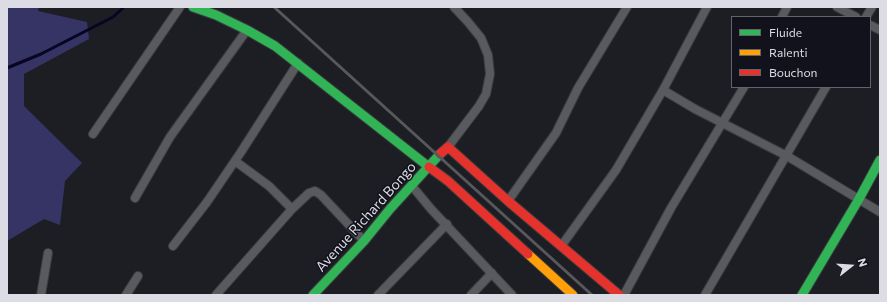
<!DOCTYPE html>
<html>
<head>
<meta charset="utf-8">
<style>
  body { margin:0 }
  #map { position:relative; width:887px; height:302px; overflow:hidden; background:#1d1e23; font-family:Commissioner,sans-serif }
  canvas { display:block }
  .frame { position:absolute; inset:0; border:8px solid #dcdde4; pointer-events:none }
  .legend { position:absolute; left:731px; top:16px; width:140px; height:72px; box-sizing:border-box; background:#12121c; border:1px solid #63636c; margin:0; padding:5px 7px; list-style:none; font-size:12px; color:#dcdde4 }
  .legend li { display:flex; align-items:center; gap:8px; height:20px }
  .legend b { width:20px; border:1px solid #63636c }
  .north { position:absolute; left:831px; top:246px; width:40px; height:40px; -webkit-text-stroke:3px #12121c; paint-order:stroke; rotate:73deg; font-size:11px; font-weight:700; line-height:16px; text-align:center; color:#dcdde4 }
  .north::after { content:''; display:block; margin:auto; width:14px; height:18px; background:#dcdde4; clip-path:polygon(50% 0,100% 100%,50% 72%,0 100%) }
</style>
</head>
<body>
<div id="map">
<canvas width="887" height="302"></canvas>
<div class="frame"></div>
<ul class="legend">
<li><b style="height:5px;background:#30b455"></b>Fluide</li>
<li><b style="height:5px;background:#ff9f0a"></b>Ralenti</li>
<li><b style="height:5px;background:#e5322d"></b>Bouchon</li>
</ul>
<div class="north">N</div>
</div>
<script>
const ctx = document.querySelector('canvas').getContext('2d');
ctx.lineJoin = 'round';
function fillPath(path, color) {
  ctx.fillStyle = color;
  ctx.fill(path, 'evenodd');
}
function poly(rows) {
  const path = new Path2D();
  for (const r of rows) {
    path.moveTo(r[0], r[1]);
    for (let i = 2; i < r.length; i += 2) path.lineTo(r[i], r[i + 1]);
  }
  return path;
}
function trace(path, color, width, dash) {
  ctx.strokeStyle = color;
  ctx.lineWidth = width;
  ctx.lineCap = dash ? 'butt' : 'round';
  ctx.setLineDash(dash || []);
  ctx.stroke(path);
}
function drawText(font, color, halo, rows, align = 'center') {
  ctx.font = font + ' Commissioner,sans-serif';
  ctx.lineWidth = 3;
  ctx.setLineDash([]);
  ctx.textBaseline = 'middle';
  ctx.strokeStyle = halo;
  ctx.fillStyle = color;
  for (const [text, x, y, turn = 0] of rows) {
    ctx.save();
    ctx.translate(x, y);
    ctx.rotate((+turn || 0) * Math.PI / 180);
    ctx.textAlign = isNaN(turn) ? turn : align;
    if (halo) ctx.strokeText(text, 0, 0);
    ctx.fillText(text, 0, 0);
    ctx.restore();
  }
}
fillPath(poly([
  [7,7,39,7,38,11,87,22,89,39,24,74,24,106,82,163,65,181,60,225,44,219,7,241]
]), '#353464');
trace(poly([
  [7,68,41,54,113,17,124,7]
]), '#080423', 3);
const street = poly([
  [837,7,856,17],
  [782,17,787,7],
  [866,17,872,7],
  [870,25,880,30],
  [663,90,695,109,787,156,880,212],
  [93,134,180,7],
  [448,147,479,106,486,94,490,74,488,55,481,38,468,22,454,7],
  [235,161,269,186,292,209],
  [412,186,431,209,512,295],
  [135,198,170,137,247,30],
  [508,201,556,133,578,88,627,7],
  [562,245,616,170,663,90,707,7],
  [173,246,207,202,241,152,298,63],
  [41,295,48,253],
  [126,295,138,276],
  [216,295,292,209,309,193,315,191,321,195,364,241],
  [378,295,447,224],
  [471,295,492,273],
  [624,295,671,208,744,87],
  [705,295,826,87]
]);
const fast = poly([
  [193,7,216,15,247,30,275,46,429,167],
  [313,295,364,241,390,209,440,154],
  [802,295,859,199,880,160]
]);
const slow = poly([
  [528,254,573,295]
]);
const jam = poly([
  [440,154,448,147,508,201,619,295],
  [429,167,448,181,528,254]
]);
trace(street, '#3a3b3f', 10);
trace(fast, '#3a3b3f', 11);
trace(slow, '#3a3b3f', 11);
trace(jam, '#3a3b3f', 11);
trace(street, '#585a5e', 8);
trace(fast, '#30b455', 9);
trace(slow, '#ff9f0a', 9);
trace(jam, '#e5322d', 9);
trace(poly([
  [274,7,592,295]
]), '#58585c', 3);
drawText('14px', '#dcdde4', '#12121c', [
  ["Avenue Richard Bongo",366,217,-48]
]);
</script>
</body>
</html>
